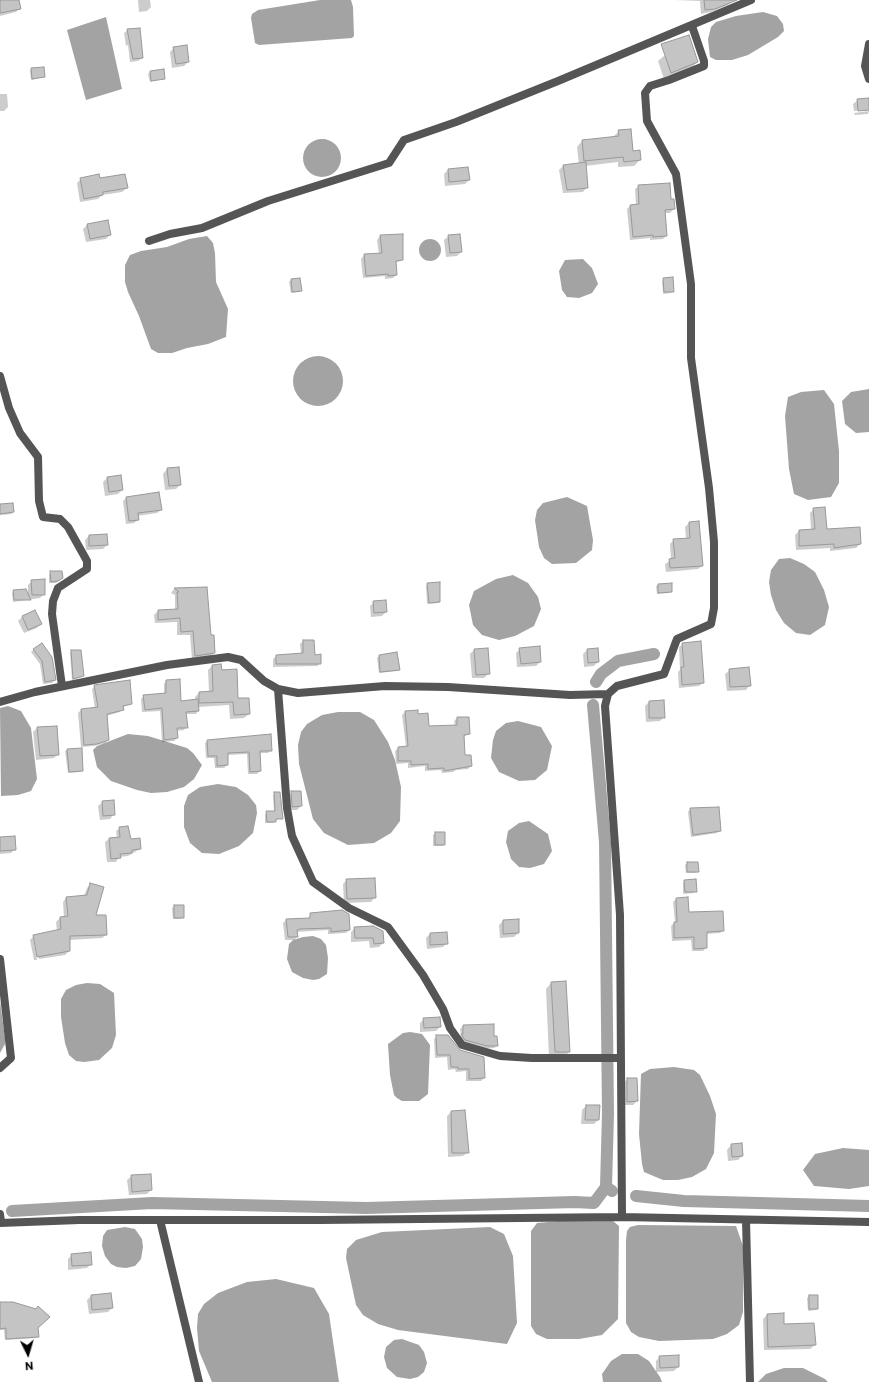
<!DOCTYPE html>
<html>
<head>
<meta charset="utf-8">
<style>
  body { margin:0 }
  #map { position:relative; width:869px; height:1382px; overflow:hidden; background:#fff; font-family:Commissioner,sans-serif }
  canvas { display:block }
  .north { position:absolute; left:8px; top:1334px; width:40px; height:40px; -webkit-text-stroke:3px #fff; paint-order:stroke; rotate:175deg; font-size:11px; font-weight:700; line-height:16px; text-align:center; color:#000 }
  .north::after { content:''; display:block; margin:auto; width:14px; height:18px; background:#000; clip-path:polygon(50% 0,100% 100%,50% 72%,0 100%) }
</style>
</head>
<body>
<div id="map">
<canvas width="869" height="1382"></canvas>
<div class="north">N</div>
</div>
<script>
const ctx = document.querySelector('canvas').getContext('2d');
ctx.lineJoin = 'round';
function fillPath(path, color) {
  ctx.fillStyle = color;
  ctx.fill(path, 'evenodd');
}
function poly(rows) {
  const path = new Path2D();
  for (const r of rows) {
    if (r.length === 3) {
      path.moveTo(r[0] + r[2], r[1]);
      path.arc(r[0], r[1], r[2], 0, 2 * Math.PI);
      continue;
    }
    path.moveTo(r[0], r[1]);
    for (let i = 2; i < r.length; i += 2) path.lineTo(r[i], r[i + 1]);
  }
  return path;
}
function trace(path, color, width, dash) {
  ctx.strokeStyle = color;
  ctx.lineWidth = width;
  ctx.lineCap = dash ? 'butt' : 'round';
  ctx.setLineDash(dash || []);
  ctx.stroke(path);
}
fillPath(poly([
  [320,0,351,0,353,7,354,36,352,38,259,45,255,43,251,18,252,14,258,10],
  [763,12,777,16,783,24,784,31,778,37,748,55,732,60,716,60,710,57,708,39,711,27,716,22,736,16],
  [106,17,122,89,86,100,67,30],
  [322,158,19],
  [207,236,213,243,215,253,216,282,228,309,226,337,208,344,187,348,172,353,158,353,151,349,139,316,128,292,125,282,125,265,130,255,141,251,167,247,189,239],
  [430,250,11],
  [583,259,592,268,598,284,592,293,579,298,567,297,562,290,559,271,565,260],
  [318,381,25],
  [869,389,869,432,856,433,845,424,842,401,851,392],
  [824,390,834,404,839,451,839,483,831,497,808,500,794,494,789,469,785,416,788,397,801,392],
  [567,497,587,506,593,540,592,550,576,563,552,564,544,558,539,547,535,520,537,510,543,503],
  [790,558,804,564,815,572,824,590,829,607,825,625,810,635,796,633,784,623,776,610,771,595,769,582,771,570,779,559],
  [513,575,528,583,538,597,541,609,534,626,515,636,499,640,482,635,473,625,469,605,474,591,496,579],
  [8,706,21,711,31,728,37,779,31,791,18,795,1,796,0,708],
  [338,712,360,712,374,720,388,742,395,760,401,787,400,821,391,833,374,843,348,845,324,833,313,819,299,764,298,745,301,732,307,724,322,715],
  [518,721,541,727,552,746,547,770,535,780,519,781,499,772,491,758,493,740,496,731,506,723],
  [128,734,148,736,187,748,193,753,202,765,194,779,184,787,167,792,151,793,137,790,111,781,97,767,93,750,97,746],
  [218,784,236,787,248,795,256,805,257,813,253,833,239,846,219,854,202,853,190,843,184,827,184,806,188,795,200,787],
  [529,821,548,834,552,851,544,864,530,868,519,867,511,859,506,842,508,831,519,823],
  [313,936,321,939,326,945,328,958,327,974,319,979,313,980,303,978,292,972,287,959,289,944,293,940,303,937],
  [87,983,100,984,114,993,116,1035,112,1048,99,1060,84,1062,76,1061,69,1055,65,1043,61,1017,61,999,66,990,76,985],
  [0,1001,5,1038,5,1044,0,1053],
  [410,1032,422,1034,430,1045,428,1094,419,1101,402,1101,397,1098,394,1095,390,1075,388,1044,403,1033],
  [674,1067,694,1070,700,1075,710,1096,716,1114,714,1153,706,1169,692,1177,678,1180,663,1180,644,1172,642,1164,639,1134,641,1074,650,1069],
  [843,1148,869,1150,869,1186,849,1189,814,1186,803,1170,815,1154],
  [571,1220,613,1221,619,1226,618,1319,602,1335,579,1339,547,1339,536,1334,531,1326,531,1231,537,1223],
  [638,1225,736,1226,743,1246,743,1312,739,1325,727,1334,713,1339,659,1341,639,1337,631,1332,626,1323,626,1240,627,1231,630,1227],
  [125,1227,135,1229,142,1239,143,1247,141,1259,135,1266,126,1268,117,1267,111,1264,105,1256,102,1246,103,1236,107,1230],
  [490,1227,504,1234,513,1256,517,1323,507,1344,398,1330,378,1324,363,1315,356,1305,346,1258,347,1249,356,1240,382,1232],
  [276,1279,314,1288,329,1314,339,1382,212,1382,199,1351,197,1328,198,1314,204,1304,218,1293,247,1282],
  [402,1339,419,1345,424,1352,427,1363,424,1372,418,1377,410,1379,397,1377,387,1368,384,1357,386,1347,394,1340],
  [622,1354,638,1354,649,1361,660,1377,662,1382,603,1382,602,1374,611,1361],
  [784,1368,803,1368,825,1379,828,1382,758,1382,766,1374]
]), '#a3a3a3');
fillPath(poly([
  [0,0,18,0,20,8,16,12,0,16],
  [138,0,150,0,151,7,147,11,139,12],
  [675,0,732,0,732,1,728,5,711,12,701,14,700,1],
  [128,30,142,58,138,61,130,62,128,45,126,46,124,33],
  [174,48,188,62,184,66,172,68,170,52],
  [665,55,697,62,691,69,664,79,658,61],
  [32,69,44,77,31,80,30,70],
  [150,72,164,78,150,82,148,74],
  [0,94,7,94,8,107,4,111,0,111],
  [869,99,869,109,854,111,853,104,858,100],
  [869,111,868,114,855,115,854,113],
  [619,131,632,152,640,160,634,166,618,167,618,162,585,166,587,187,583,192,563,193,559,170,563,166,579,164,577,147,582,141,613,137],
  [448,170,469,180,465,184,445,186,444,174],
  [81,179,99,179,127,188,122,192,102,195,98,199,80,202,77,183],
  [639,186,671,200,674,209,670,213,665,213,666,236,663,239,650,240,650,238,630,240,627,209,630,206,636,205,635,189],
  [88,224,110,235,106,239,86,242,83,229],
  [380,236,402,260,395,263,396,275,393,278,385,279,385,276,363,278,361,259,364,255,379,254,377,240],
  [449,236,461,252,457,256,446,257,444,240],
  [664,279,673,291,671,293,663,294,662,281],
  [291,280,301,291,299,292,291,293,289,282],
  [178,468,180,485,176,489,165,490,163,474,167,469],
  [108,477,122,490,118,494,105,496,103,482],
  [126,498,161,510,157,513,137,516,138,520,134,523,126,524,123,501],
  [12,504,13,512,12,514,0,515,0,505],
  [814,509,826,530,860,544,856,548,830,551,830,548,796,550,795,535,799,531,811,530,810,513],
  [698,522,702,566,698,569,666,572,665,564,671,560,670,544,674,540,686,539,685,527,689,523],
  [89,536,107,545,103,549,86,550,85,540],
  [51,572,60,580,56,583,49,583,49,574],
  [32,581,44,594,40,598,13,602,12,593,14,591,28,597,28,585],
  [427,584,439,601,438,603,427,604,426,586],
  [658,585,671,591,669,593,657,594,656,586],
  [206,588,210,636,214,653,211,657,192,659,190,635,177,635,177,622,155,623,154,615,158,611,175,610,175,595,171,593,174,589],
  [385,601,386,612,382,616,371,617,370,606,374,602],
  [22,617,41,624,37,628,24,633,18,621],
  [303,641,320,663,317,666,273,667,273,659,276,656,301,654,300,644],
  [41,644,55,680,52,683,43,684,40,664,31,652],
  [683,644,703,683,699,686,679,688,678,672,680,670,679,647],
  [520,649,540,662,536,666,517,667,516,653],
  [474,650,489,673,484,678,472,678,470,654],
  [587,650,598,662,594,666,584,667,583,654],
  [71,651,83,676,72,680,70,653],
  [379,656,399,669,397,671,379,673,377,658],
  [212,666,221,671,249,714,244,718,230,719,229,705,198,707,198,711,196,714,185,714,186,727,184,730,176,731,177,738,174,741,162,742,160,711,142,712,141,699,144,696,164,694,164,684,166,681,180,702,195,701,195,697,199,693,209,692,208,670],
  [730,670,750,685,746,690,727,691,725,674],
  [95,686,131,703,122,708,120,712,106,716,108,740,105,743,94,746,81,747,78,713,81,710,95,709,92,689],
  [649,702,664,717,660,721,646,722,645,706],
  [405,712,417,715,428,728,455,726,454,721,457,718,469,734,463,737,464,756,471,766,468,769,456,770,453,772,442,773,441,770,425,771,425,766,408,768,408,763,396,764,395,751,398,748,406,747,402,715],
  [37,728,58,754,54,758,36,760,33,732],
  [208,741,271,750,268,753,259,753,260,771,257,774,248,774,247,754,227,755,227,765,224,768,215,768,214,758,206,758,205,743],
  [81,749,82,770,80,772,68,773,65,751,67,750],
  [292,792,301,806,297,810,289,810,288,796],
  [275,793,282,818,275,820,273,823,265,823,265,814,274,812,273,795],
  [103,802,114,814,110,819,100,820,98,806],
  [690,809,720,830,717,833,691,837,688,812],
  [120,828,140,849,128,856,119,857,116,862,107,862,105,842,109,839,117,838,116,831],
  [435,833,444,844,442,846,433,846,433,835],
  [0,838,15,849,11,853,0,854],
  [687,863,698,871,696,873,686,873,685,865],
  [347,880,375,897,371,902,344,903,343,884],
  [684,881,696,891,694,893,683,894,683,883],
  [91,884,94,916,106,935,102,938,69,940,69,951,65,955,39,959,35,937,33,937,37,960,34,960,30,940,34,936,57,931,56,922,60,918,64,918,63,902,66,898,84,896,87,888],
  [676,899,688,913,723,930,720,933,706,934,706,948,703,951,692,951,691,940,672,941,671,926,675,922,673,902],
  [174,906,183,917,181,919,173,919,172,908],
  [311,914,349,930,346,933,328,934,328,930,296,932,297,937,294,940,285,940,283,923,286,920,308,919],
  [518,920,518,933,514,937,500,938,499,925,503,921],
  [355,928,383,943,379,947,370,948,369,941,351,942,351,932],
  [446,933,447,943,443,947,427,949,426,938,430,934],
  [565,982,569,1052,563,1058,549,1058,546,989,551,983],
  [439,1018,440,1027,436,1031,420,1032,420,1023,424,1019],
  [463,1026,493,1038,497,1046,494,1048,484,1049,463,1043,459,1038,461,1036,460,1029],
  [437,1036,484,1078,481,1081,466,1081,466,1071,456,1072,455,1069,448,1070,447,1057,435,1058,434,1039],
  [627,1079,637,1101,633,1105,623,1105,623,1084],
  [586,1106,598,1120,594,1124,581,1124,582,1110],
  [451,1112,468,1152,463,1156,448,1157,447,1116],
  [741,1144,742,1156,738,1160,728,1161,727,1150,731,1145],
  [132,1176,151,1190,147,1194,129,1195,127,1180],
  [72,1255,91,1264,87,1268,68,1270,68,1259],
  [110,1294,112,1308,108,1312,89,1314,87,1300,91,1296],
  [809,1296,817,1309,816,1310,808,1311,807,1298],
  [0,1304,37,1328,38,1337,36,1338,5,1340,4,1330,0,1330],
  [767,1315,815,1345,810,1349,764,1350,763,1319],
  [660,1357,678,1367,674,1371,656,1372,656,1361]
]), '#0003');
trace(poly([
  [596,682,601,674,618,661,654,654],
  [593,705,605,842,608,1114,606,1187,612,1191],
  [636,1196,684,1201,869,1206],
  [12,1211,152,1203,366,1208,575,1202,594,1203,606,1187]
]), '#a3a3a3', 12);
const building = poly([
  [0,0,19,0,21,9,0,13,0,0],
  [704,0,737,0,715,9,705,10,704,0],
  [140,28,143,58,133,59,127,29,140,28],
  [689,35,698,62,671,73,661,44,689,35],
  [187,45,189,62,176,64,173,47,187,45],
  [44,67,45,77,32,79,31,68,44,67],
  [164,69,165,79,151,81,150,71,164,69],
  [869,98,869,110,858,111,857,99,869,98],
  [631,129,633,151,640,150,641,160,624,162,623,157,584,161,582,140,619,136,618,130,631,129],
  [586,162,588,188,567,190,563,165,586,162],
  [468,167,470,180,449,182,448,169,468,167],
  [99,174,100,178,125,174,128,188,103,192,103,195,84,199,80,178,99,174],
  [670,183,671,199,674,199,675,209,665,210,667,236,653,237,653,235,633,237,630,205,639,204,638,185,670,183],
  [108,220,111,235,90,239,87,224,108,220],
  [403,234,403,260,396,261,397,275,388,276,388,274,366,276,364,254,382,253,380,235,403,234],
  [460,234,462,252,450,253,448,235,460,234],
  [673,277,674,292,664,292,663,278,673,277],
  [300,278,302,291,292,292,291,279,300,278],
  [179,467,181,485,169,486,167,468,179,467],
  [121,475,123,490,109,492,107,477,121,475],
  [159,492,162,510,138,513,139,520,129,521,126,497,159,492],
  [13,503,14,512,0,514,0,504,13,503],
  [825,507,827,529,860,527,861,544,834,548,834,544,799,546,799,530,815,529,813,508,825,507],
  [699,521,703,566,670,568,669,559,675,558,673,539,690,538,689,522,699,521],
  [107,534,108,545,89,546,89,535,107,534],
  [50,571,62,571,63,578,58,581,51,582,50,571],
  [45,579,45,595,32,595,31,580,45,579],
  [440,582,440,602,429,603,427,583,440,582],
  [672,583,672,592,658,593,658,584,672,583],
  [207,587,211,635,214,635,215,653,195,656,193,631,181,632,180,618,158,620,158,610,178,609,177,592,179,592,174,588,207,587],
  [26,589,31,600,14,600,13,590,26,589],
  [386,600,387,612,374,613,373,601,386,600],
  [35,610,42,624,28,630,22,616,35,610],
  [303,640,314,640,315,655,321,654,321,664,276,664,276,655,303,653,303,640],
  [701,641,704,683,682,685,681,667,684,667,682,643,701,641],
  [42,643,52,657,56,680,45,682,42,661,33,649,42,643],
  [540,646,541,662,521,664,519,648,540,646],
  [488,648,490,674,476,675,474,649,488,648],
  [598,648,599,662,588,663,587,649,598,648],
  [71,650,81,650,84,676,73,679,71,650],
  [397,652,400,670,380,672,379,655,397,652],
  [221,664,222,670,237,669,238,698,249,698,250,714,234,715,233,702,199,703,199,692,213,691,212,665,221,664],
  [749,667,751,686,730,687,729,669,749,667],
  [180,679,181,701,198,699,199,711,186,712,188,728,177,728,178,738,164,740,162,708,145,710,143,695,166,693,166,680,180,679],
  [130,680,132,704,123,706,124,710,107,714,109,740,97,744,84,745,81,709,98,707,94,685,130,680],
  [664,700,665,718,649,718,649,701,664,700],
  [418,710,418,714,428,713,429,726,457,725,457,717,469,717,470,734,464,735,465,755,471,755,472,766,444,771,444,768,428,769,428,764,411,765,411,761,398,761,398,747,408,746,405,711,418,710],
  [57,726,59,755,40,756,37,727,57,726],
  [271,734,272,751,260,751,261,771,250,772,249,752,228,753,228,765,217,766,217,756,208,756,207,740,271,734],
  [82,748,83,771,69,772,67,749,82,748],
  [291,791,301,791,302,806,292,807,291,791],
  [274,792,280,792,283,819,276,819,276,822,267,822,266,811,275,811,274,792],
  [114,800,115,815,103,816,102,801,114,800],
  [719,807,721,831,693,835,690,808,719,807],
  [128,826,131,839,140,838,141,849,132,850,132,853,120,854,121,858,111,859,109,838,120,837,119,827,128,826],
  [435,832,445,832,445,845,435,845,435,832],
  [15,836,16,850,0,851,0,837,15,836],
  [687,862,698,862,699,872,687,872,687,862],
  [375,878,376,898,347,899,346,879,375,878],
  [696,879,697,892,685,892,684,880,696,879],
  [90,883,104,887,96,915,106,915,107,935,70,936,70,951,37,957,33,935,61,929,60,917,68,916,66,897,87,895,90,883],
  [688,897,689,912,723,911,724,931,707,932,707,948,694,949,694,937,674,938,674,922,677,922,676,898,688,897],
  [174,905,184,905,184,918,174,918,174,905],
  [342,910,349,914,350,930,331,932,331,928,300,929,297,930,298,937,288,937,286,919,310,918,310,913,342,910],
  [519,919,519,933,503,934,503,920,519,919],
  [373,926,383,931,384,943,374,944,373,938,355,938,354,927,373,926],
  [447,932,448,944,430,945,430,933,447,932],
  [566,981,570,1052,555,1052,551,982,566,981],
  [440,1017,441,1027,424,1028,423,1018,440,1017],
  [494,1024,494,1036,497,1036,498,1046,487,1046,465,1040,461,1034,463,1034,463,1025,494,1024],
  [436,1035,448,1035,460,1050,484,1057,485,1078,469,1079,469,1069,458,1069,458,1067,451,1067,450,1055,437,1055,436,1035],
  [627,1078,637,1078,638,1101,627,1102,627,1078],
  [586,1105,600,1105,599,1120,585,1120,586,1105],
  [465,1110,469,1153,452,1153,451,1111,465,1110],
  [742,1143,743,1156,732,1157,731,1144,742,1143],
  [151,1174,152,1190,132,1192,131,1175,151,1174],
  [91,1252,92,1265,72,1266,71,1254,91,1252],
  [111,1293,113,1308,92,1310,91,1295,111,1293],
  [809,1295,818,1295,818,1309,809,1309,809,1295],
  [0,1302,13,1302,36,1309,38,1306,50,1317,38,1328,39,1337,6,1339,6,1328,0,1329,0,1302],
  [784,1313,784,1324,814,1323,816,1345,768,1347,767,1314,784,1313],
  [679,1355,679,1367,660,1368,659,1356,679,1355]
]);
fillPath(building, '#c4c4c4');
trace(building, '#999', 1);
trace(poly([
  [869,44,865,66,869,79],
  [149,241,170,234,202,228,268,201,389,163,404,140,456,122,558,81,751,0],
  [0,376,9,408,20,433,38,457,39,501,43,517,60,519,68,527,87,561,87,569,58,588,53,601,52,614,62,686],
  [278,689,287,808,292,836,313,882,349,908,388,927,423,975,443,1009,450,1028,462,1045,500,1056,532,1058,620,1058],
  [0,702,35,692,167,665,228,657,241,660,264,681,278,689,298,693,385,686,448,687,570,695,608,694],
  [0,959,11,1058,0,1068],
  [0,1214,1,1222],
  [622,1217,620,915,605,706,608,694,617,686,664,674,677,639,711,624,714,608,714,542,709,488,691,358,691,284,676,174,647,121,645,93,650,86,669,80,704,66,704,61,692,26],
  [160,1220,199,1382],
  [746,1220,750,1382],
  [0,1223,79,1220,319,1220,622,1217,869,1222]
]), '#555', 8);
</script>
</body>
</html>
